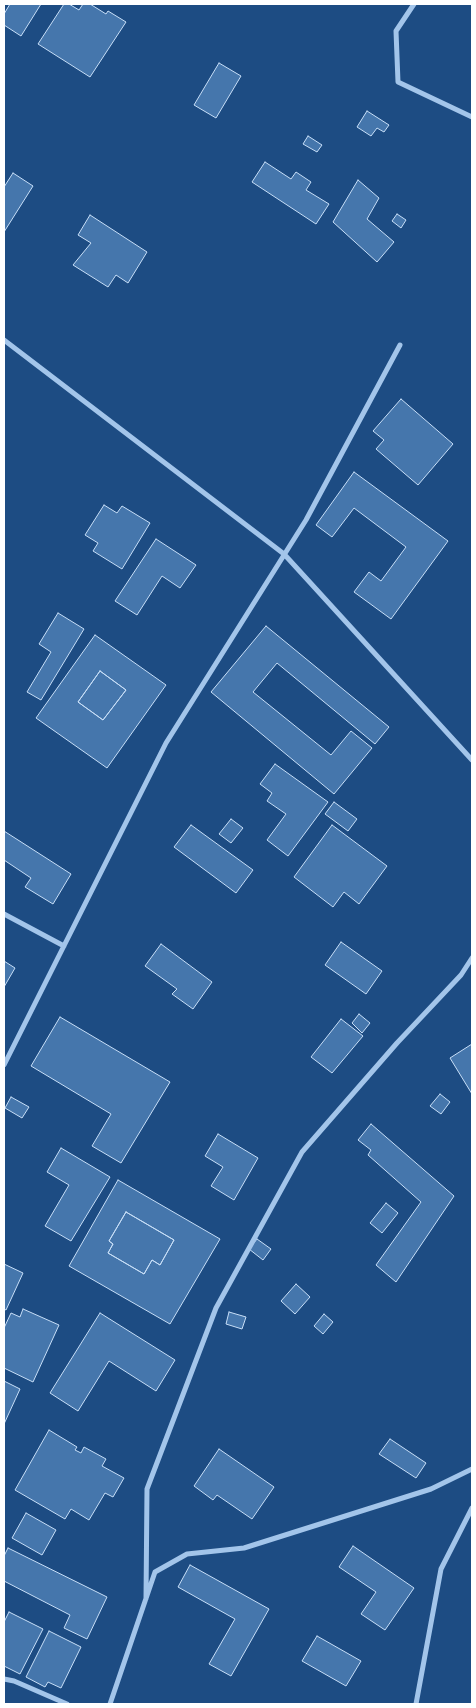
<!DOCTYPE html>
<html>
<head>
<meta charset="utf-8">
<style>
  body { margin:0 }
  #map { position:relative; width:476px; height:1708px; overflow:hidden; background:#1d4c83; font-family:"Archivo Narrow",sans-serif }
  canvas { display:block }
  .frame { position:absolute; inset:0; border:5px solid #fff; pointer-events:none }
</style>
</head>
<body>
<div id="map">
<canvas width="476" height="1708"></canvas>
<div class="frame"></div>
</div>
<script>
const ctx = document.querySelector('canvas').getContext('2d');
ctx.lineJoin = 'round';
function fillPath(path, color) {
  ctx.fillStyle = color;
  ctx.fill(path, 'evenodd');
}
function poly(rows) {
  const path = new Path2D();
  for (const r of rows) {
    path.moveTo(r[0], r[1]);
    for (let i = 2; i < r.length; i += 2) path.lineTo(r[i], r[i + 1]);
  }
  return path;
}
function trace(path, color, width, dash) {
  ctx.strokeStyle = color;
  ctx.lineWidth = width;
  ctx.lineCap = dash ? 'butt' : 'round';
  ctx.setLineDash(dash || []);
  ctx.stroke(path);
}
const building = poly([
  [10,4,41,4,21,36,4,25,4,14,10,4],
  [64,4,69,4,79,10,83,4,90,4,106,14,108,11,126,22,90,77,38,44,64,4],
  [219,63,241,76,216,118,194,105,219,63],
  [367,111,389,125,384,132,377,128,371,136,357,127,367,111],
  [308,136,322,145,317,152,303,144,308,136],
  [265,162,291,179,296,172,311,182,306,190,329,204,316,224,252,182,265,162],
  [13,173,33,186,4,232,4,187,13,173],
  [358,180,379,198,367,219,394,242,377,262,333,222,358,180],
  [397,214,406,220,401,228,392,221,397,214],
  [90,215,147,252,128,283,116,275,108,287,73,265,91,243,78,235,90,215],
  [401,399,453,444,418,485,376,449,384,440,373,431,401,399],
  [354,472,448,541,391,619,354,592,369,572,381,581,406,547,354,508,332,537,316,525,354,472],
  [104,505,117,513,122,506,150,523,122,569,93,551,98,543,85,535,104,505],
  [156,539,196,565,180,588,162,576,137,615,115,601,156,539],
  [58,613,84,629,41,700,27,692,51,652,39,644,58,613],
  [266,626,389,727,375,744,277,663,253,692,331,755,351,731,372,748,334,794,211,692,266,626],
  [95,635,166,685,107,768,36,718,95,635],
  [100,671,126,690,103,720,78,702,100,671],
  [100,671,126,690,103,720,78,702,100,671],
  [275,764,328,802,288,856,267,840,286,814,267,801,272,793,260,784,275,764],
  [334,802,357,819,348,831,325,814,334,802],
  [231,819,243,828,231,843,219,834,231,819],
  [191,825,253,870,236,893,174,847,191,825],
  [332,825,387,866,359,904,344,892,333,907,294,877,332,825],
  [4,831,71,874,53,904,25,887,31,878,4,860,4,831],
  [341,942,382,971,366,994,325,965,341,942],
  [161,944,212,982,193,1009,172,994,177,989,145,966,161,944],
  [4,961,15,968,4,987,4,961],
  [359,1014,370,1023,362,1033,352,1023,359,1014],
  [60,1017,170,1082,121,1163,92,1146,111,1114,31,1066,60,1017],
  [341,1019,363,1036,332,1073,311,1057,341,1019],
  [472,1044,472,1094,450,1058,472,1044],
  [440,1094,450,1102,441,1114,430,1106,440,1094],
  [11,1097,29,1107,22,1118,5,1108,11,1097],
  [371,1124,454,1196,396,1282,376,1265,421,1202,368,1155,371,1150,358,1140,371,1124],
  [218,1134,258,1158,234,1200,211,1186,223,1167,205,1156,218,1134],
  [61,1148,110,1177,71,1241,45,1226,69,1185,47,1172,61,1148],
  [118,1180,220,1239,170,1324,69,1266,118,1180],
  [126,1212,174,1240,160,1265,152,1260,144,1274,108,1253,113,1244,109,1241,126,1212],
  [386,1203,398,1213,382,1233,370,1223,386,1203],
  [126,1212,174,1240,160,1265,152,1260,144,1274,108,1253,113,1244,109,1241,126,1212],
  [257,1239,271,1249,263,1260,249,1249,257,1239],
  [4,1264,23,1273,6,1310,4,1309,4,1264],
  [296,1284,310,1297,295,1314,281,1301,296,1284],
  [23,1309,59,1325,33,1382,4,1368,4,1328,11,1313,20,1317,23,1309],
  [229,1312,246,1317,242,1329,226,1324,229,1312],
  [100,1313,175,1360,156,1391,109,1361,78,1411,50,1393,100,1313],
  [324,1314,333,1322,323,1334,314,1326,324,1314],
  [4,1381,20,1389,4,1424,4,1381],
  [49,1430,77,1447,75,1450,81,1453,84,1447,106,1459,102,1466,124,1478,113,1497,105,1493,89,1520,71,1509,65,1519,15,1490,49,1430],
  [390,1439,426,1463,416,1478,379,1454,390,1439],
  [219,1449,274,1487,252,1519,217,1495,213,1500,194,1486,219,1449],
  [26,1513,56,1530,42,1555,12,1538,26,1513],
  [353,1546,414,1588,385,1630,361,1614,376,1592,339,1567,353,1546],
  [8,1548,107,1597,87,1639,64,1628,70,1615,4,1581,4,1556,8,1548],
  [190,1565,269,1609,231,1676,209,1664,235,1619,178,1587,190,1565],
  [9,1612,43,1629,20,1674,4,1666,4,1622,9,1612],
  [49,1631,81,1647,61,1688,48,1682,45,1687,26,1677,49,1631],
  [317,1636,361,1661,346,1686,302,1661,317,1636]
]);
fillPath(building, '#4576ac');
trace(building, '#c7def7', 1);
trace(poly([
  [414,4,396,31,398,82,472,117],
  [4,340,284,554,472,760],
  [4,914,64,946],
  [4,1065,166,743,306,520,400,345],
  [146,1599,147,1489,216,1308,302,1152,397,1043,461,975,472,958],
  [4,1679,14,1681,67,1704],
  [110,1704,155,1572,187,1554,244,1548,431,1489,472,1469],
  [416,1704,441,1569,472,1508]
]), '#a3c5ea', 5);
</script>
</body>
</html>
